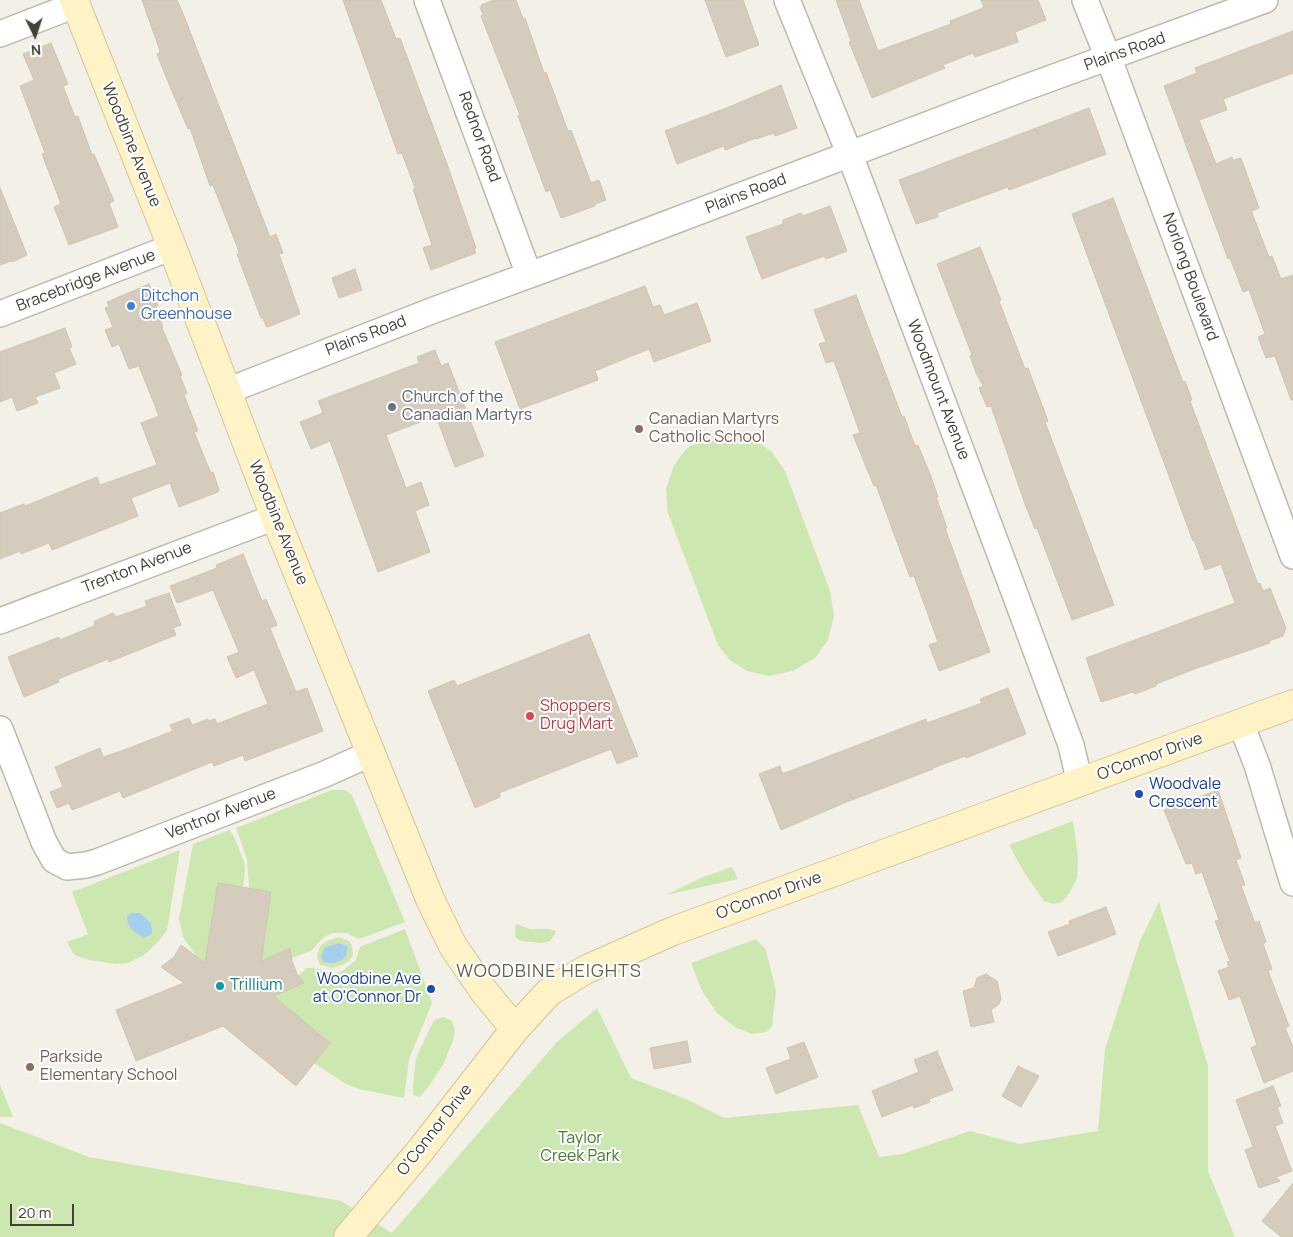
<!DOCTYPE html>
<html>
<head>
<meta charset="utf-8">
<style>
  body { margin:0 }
  #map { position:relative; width:1293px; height:1237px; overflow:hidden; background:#f3f0e7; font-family:Manrope,sans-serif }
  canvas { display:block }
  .north { position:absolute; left:10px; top:10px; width:50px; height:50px; -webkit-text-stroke:4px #fff; paint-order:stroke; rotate:176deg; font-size:14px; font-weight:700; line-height:20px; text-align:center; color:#464036 }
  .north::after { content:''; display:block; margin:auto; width:18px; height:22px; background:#464036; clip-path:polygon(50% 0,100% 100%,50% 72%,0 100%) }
  .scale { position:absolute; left:10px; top:1204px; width:64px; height:22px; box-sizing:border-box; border:2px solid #464036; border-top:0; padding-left:6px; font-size:15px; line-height:18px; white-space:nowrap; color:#464036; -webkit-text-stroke:4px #fff; paint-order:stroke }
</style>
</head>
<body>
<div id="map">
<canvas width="1293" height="1237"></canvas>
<div class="north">N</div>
<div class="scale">20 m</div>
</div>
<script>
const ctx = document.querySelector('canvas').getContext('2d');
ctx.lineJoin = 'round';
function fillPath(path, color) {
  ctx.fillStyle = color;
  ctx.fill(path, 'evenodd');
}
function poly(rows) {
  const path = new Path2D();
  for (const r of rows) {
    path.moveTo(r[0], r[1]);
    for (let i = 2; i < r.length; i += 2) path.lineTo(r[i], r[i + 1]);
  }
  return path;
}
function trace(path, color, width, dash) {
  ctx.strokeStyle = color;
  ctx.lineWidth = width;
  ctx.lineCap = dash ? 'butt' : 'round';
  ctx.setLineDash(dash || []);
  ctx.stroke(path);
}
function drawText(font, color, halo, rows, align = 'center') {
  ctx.font = font + ' Manrope,sans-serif';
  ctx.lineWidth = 4;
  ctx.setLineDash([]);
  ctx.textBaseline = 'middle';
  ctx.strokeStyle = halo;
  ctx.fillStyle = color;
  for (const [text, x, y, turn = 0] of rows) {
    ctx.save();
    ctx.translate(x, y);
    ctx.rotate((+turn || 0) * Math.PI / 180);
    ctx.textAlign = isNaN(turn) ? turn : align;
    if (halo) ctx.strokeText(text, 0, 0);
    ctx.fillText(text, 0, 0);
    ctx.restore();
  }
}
fillPath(poly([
  [731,433,754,439,772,452,785,471,830,591,834,616,828,640,815,658,793,671,769,676,747,671,730,660,718,645,668,513,666,489,674,465,687,448,708,437],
  [332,790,345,790,352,795,405,922,359,939,346,933,333,933,324,937,311,951,270,966,258,977,271,892,249,888,247,859,236,828],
  [1073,821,1078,857,1077,878,1070,892,1062,902,1053,904,1044,901,1024,872,1009,845],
  [230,830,235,839,244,862,245,871,243,887,218,883,205,969,183,937,179,919,193,844],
  [180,850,167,930,158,942,144,955,128,963,116,964,89,960,74,955,67,942,88,934,72,892],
  [732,867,738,879,666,895,703,877],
  [1159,902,1208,1066,1208,1171,1235,1237,0,1237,0,1123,89,1157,341,1201,392,1233,556,1043,597,1008,631,1078,686,1099,724,1118,858,1105,879,1157,902,1154,970,1131,1019,1144,1098,1131,1105,1049,1140,941],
  [516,924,530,929,549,929,556,931,555,934,550,941,542,943,521,941,515,937],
  [405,929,432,1003,409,1059,404,1098,359,1089,346,1084,314,1063,330,1043,262,988,293,979,302,973,306,968,313,968,332,973,341,972,356,960,360,947],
  [339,937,349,941,352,945,353,955,349,961,340,966,332,968,320,965,317,956,320,946,325,942],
  [756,939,766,950,776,991,772,1027,766,1032,752,1034,735,1027,717,1013,702,991,691,963],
  [444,1017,452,1021,455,1030,453,1040,444,1063,431,1083,420,1097,413,1095,413,1085,416,1058,434,1020],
  [0,1084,13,1117,0,1117]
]), '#cde7b0');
fillPath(poly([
  [135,913,140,913,151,923,152,932,151,935,144,937,138,934,131,929,128,923,127,918,130,914],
  [338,943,347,946,348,948,346,956,342,960,334,963,327,963,323,961,321,957,324,948]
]), '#a4cfef');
const building = poly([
  [142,0,177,0,182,11,270,237,276,234,283,253,279,254,300,314,268,327,266,326,263,318,261,318,237,254,239,254,238,249,213,185,210,186,190,128,188,129,164,72,157,54,159,53,160,51,142,0],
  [343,0,381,0,396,39,400,38,447,164,476,248,474,249,476,253,431,270,423,248,432,245,413,189,415,188,402,153,398,154,343,0],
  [494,0,516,0,523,19,525,18,544,73,546,72,568,131,571,130,591,183,599,180,606,200,595,204,595,206,561,218,550,190,546,192,518,116,520,115,481,16,483,15,480,7,482,7,481,5,494,0],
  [705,0,743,0,759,45,726,57,705,0],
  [836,0,859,0,878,51,951,24,950,21,981,9,984,7,981,0,1038,0,1046,20,1015,32,1018,42,975,57,973,53,943,65,945,68,872,98,849,42,851,41,836,0],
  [1293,31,1293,73,1223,99,1227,110,1199,120,1216,164,1232,157,1233,160,1241,158,1259,208,1252,211,1252,213,1269,257,1272,256,1281,279,1293,275,1293,400,1291,400,1275,356,1266,358,1258,337,1265,334,1249,290,1243,292,1230,258,1228,259,1164,86,1197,73,1195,68,1293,31],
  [51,43,68,84,63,86,75,117,78,116,92,155,94,154,114,201,109,203,118,227,69,245,54,207,61,204,42,154,45,153,20,86,34,80,23,54,51,43],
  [781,85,797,128,775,136,774,133,756,139,756,138,725,150,724,146,677,164,665,131,729,107,781,85],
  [1089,108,1106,154,1009,190,1008,187,937,213,938,217,916,224,899,180,1089,108],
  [0,188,27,255,12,262,11,261,0,265,0,188],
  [1113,198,1183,382,1185,381,1192,400,1190,401,1258,584,1260,583,1263,591,1270,588,1286,628,1283,636,1269,641,1270,643,1197,668,1156,684,1156,686,1135,694,1133,692,1101,702,1086,658,1235,603,1221,564,1205,570,1194,540,1193,541,1072,214,1113,198],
  [830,206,847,251,826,259,824,256,762,279,746,237,783,224,783,220,801,213,803,216,830,206],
  [980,247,1001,300,999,301,1025,369,1028,368,1048,421,1045,422,1114,605,1072,620,1037,528,1035,529,1025,504,991,406,987,407,979,388,983,386,976,373,970,356,972,355,937,264,980,247],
  [355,269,362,290,339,298,332,278,355,269],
  [149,284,158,306,155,307,163,327,162,328,182,375,180,376,187,393,184,395,198,431,194,432,210,471,211,473,213,472,219,490,218,492,179,507,170,483,131,498,138,516,52,550,49,543,21,554,20,551,0,559,0,513,24,504,25,506,97,477,100,485,157,465,141,423,159,416,139,366,129,369,119,344,112,347,105,330,113,327,105,308,109,307,107,302,149,284],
  [645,286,653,307,660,305,664,315,697,303,711,341,654,362,649,349,595,371,598,380,520,409,495,342,645,286],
  [856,295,902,417,904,416,915,446,918,445,930,474,938,497,936,497,947,528,945,528,990,652,939,671,929,645,938,642,914,576,910,577,876,485,874,486,853,435,860,433,834,361,826,363,819,344,826,342,814,310,856,295],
  [65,328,72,347,69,348,76,364,54,373,60,388,35,397,38,403,17,411,12,397,0,402,0,352,65,328],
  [435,350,441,366,448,363,484,456,455,467,436,416,386,435,406,488,421,482,429,505,415,511,430,552,378,572,330,441,311,449,300,422,323,413,318,401,419,363,417,357,435,350],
  [243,554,262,601,266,599,277,625,270,628,296,692,307,688,323,731,245,761,243,755,214,766,212,762,123,798,120,791,72,810,69,803,57,808,50,792,63,787,55,767,100,748,103,757,124,750,173,731,170,725,189,718,192,725,208,719,208,721,215,719,217,724,268,704,254,670,236,678,227,657,239,652,213,590,177,603,170,586,217,568,216,565,243,554],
  [169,593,181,625,173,628,176,635,109,662,108,659,58,679,59,682,24,697,8,657,59,637,60,640,94,626,95,621,113,613,116,617,147,606,145,601,169,593],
  [589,634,638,756,617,764,611,749,499,793,500,797,475,808,428,691,454,680,457,686,589,634],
  [1008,688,1026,734,966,758,965,756,933,768,933,769,844,803,781,830,759,774,780,766,782,773,785,773,926,719,927,723,982,703,980,699,1008,688],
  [1218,790,1241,858,1236,860,1245,885,1241,886,1255,923,1259,921,1266,942,1263,944,1272,969,1268,971,1289,1026,1285,1028,1293,1047,1293,1071,1264,1083,1251,1048,1257,1045,1240,996,1229,1000,1218,971,1229,967,1227,962,1230,961,1215,921,1219,920,1202,872,1196,874,1192,863,1186,864,1164,810,1218,790],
  [218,883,271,892,261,962,290,948,292,961,297,974,304,983,273,996,330,1043,296,1086,223,1026,136,1061,116,1010,184,983,161,967,174,957,181,945,205,963,218,883],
  [1106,907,1116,934,1058,956,1048,932,1070,924,1069,921,1106,907],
  [986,974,997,981,1001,998,999,1004,991,1010,994,1022,971,1027,963,991,974,988,977,978,986,974],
  [687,1041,691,1062,654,1069,650,1048,687,1041],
  [804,1042,818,1077,776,1094,766,1068,791,1059,787,1048,804,1042],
  [937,1051,953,1090,929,1099,930,1102,914,1108,913,1105,882,1117,872,1091,919,1072,914,1060,937,1051],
  [1018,1066,1039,1076,1021,1107,1002,1096,1018,1066],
  [1273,1086,1281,1106,1277,1107,1283,1123,1275,1126,1292,1171,1276,1177,1280,1181,1259,1188,1245,1150,1253,1147,1236,1100,1273,1086],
  [1293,1183,1293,1237,1281,1237,1262,1221,1293,1183]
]);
fillPath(building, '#d5ccbd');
trace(building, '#cfc4b0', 1);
const street = poly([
  [427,0,529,275],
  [787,0,850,155,1006,570,1071,745,1080,783],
  [1085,0,1115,75,1293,556],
  [0,34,75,5],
  [0,314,172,247],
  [227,391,434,310,603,248,1016,91,1265,0],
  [0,621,275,517],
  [1241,724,1257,765,1293,883],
  [0,729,44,842,54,860,67,867,86,865,97,862,325,774,372,753]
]);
const secondary = poly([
  [74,0,172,247,275,517,430,899,453,946,483,990,515,1029],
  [348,1237,420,1151,515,1029,549,992,585,970,673,931,1293,704]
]);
trace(street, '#bfb8aa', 28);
trace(secondary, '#d3c498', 30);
trace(street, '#fff', 25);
trace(secondary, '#fef2c7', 28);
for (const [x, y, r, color] of [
  [131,306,5,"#3f7fe0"],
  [392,407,5,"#6b7280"],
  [639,429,5,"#8d6e63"],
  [530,716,5,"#e0444e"],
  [1139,794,5,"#1a4fb4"],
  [220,986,5,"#0f9aa8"],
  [431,989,5,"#1a4fb4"],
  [30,1067,5,"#8d6e63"]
]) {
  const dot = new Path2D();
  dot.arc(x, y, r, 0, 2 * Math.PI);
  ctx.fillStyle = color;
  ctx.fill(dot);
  trace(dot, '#fff', 2);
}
drawText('16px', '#464036', '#fff', [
  ["Plains Road",1125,52,-20],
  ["Rednor Road",479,137,70],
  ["Woodbine Avenue",131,145,68],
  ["Plains Road",746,194,-21],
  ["Norlong Boulevard",1190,277,70],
  ["Bracebridge Avenue",86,281,-21],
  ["Plains Road",366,336,-21],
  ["Woodmount Avenue",938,390,69],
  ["Woodbine Avenue",278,523,68],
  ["Trenton Avenue",137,568,-21],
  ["O'Connor Drive",1150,757,-20],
  ["Ventnor Avenue",221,814,-21],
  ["O'Connor Drive",769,896,-20],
  ["O'Connor Drive",435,1130,-52]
]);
drawText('16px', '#366cbe', '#fff', [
  ["Ditchon",141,297],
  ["Greenhouse",141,315]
], 'left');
drawText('16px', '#5b616d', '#fff', [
  ["Church of the",402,398],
  ["Canadian Martyrs",402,416]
], 'left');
drawText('16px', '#785e54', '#fff', [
  ["Canadian Martyrs",649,420],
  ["Catholic School",649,438],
  ["Parkside",40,1058],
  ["Elementary School",40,1076]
], 'left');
drawText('16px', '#be3a42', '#fff', [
  ["Shoppers",540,707],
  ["Drug Mart",540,725]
], 'left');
drawText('16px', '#164399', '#fff', [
  ["Woodvale",1149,785],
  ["Crescent",1149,803],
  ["Woodbine Ave",421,980,"right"],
  ["at O'Connor Dr",421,998,"right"]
], 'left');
drawText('16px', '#0d838f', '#fff', [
  ["Trillium",230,986]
], 'left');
drawText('16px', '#46782a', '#fff', [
  ["Taylor",580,1139],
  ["Creek Park",580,1157]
]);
ctx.letterSpacing = '1px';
drawText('18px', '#695e4d', '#fff', [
  ["WOODBINE HEIGHTS",549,972]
]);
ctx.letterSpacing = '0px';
</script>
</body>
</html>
